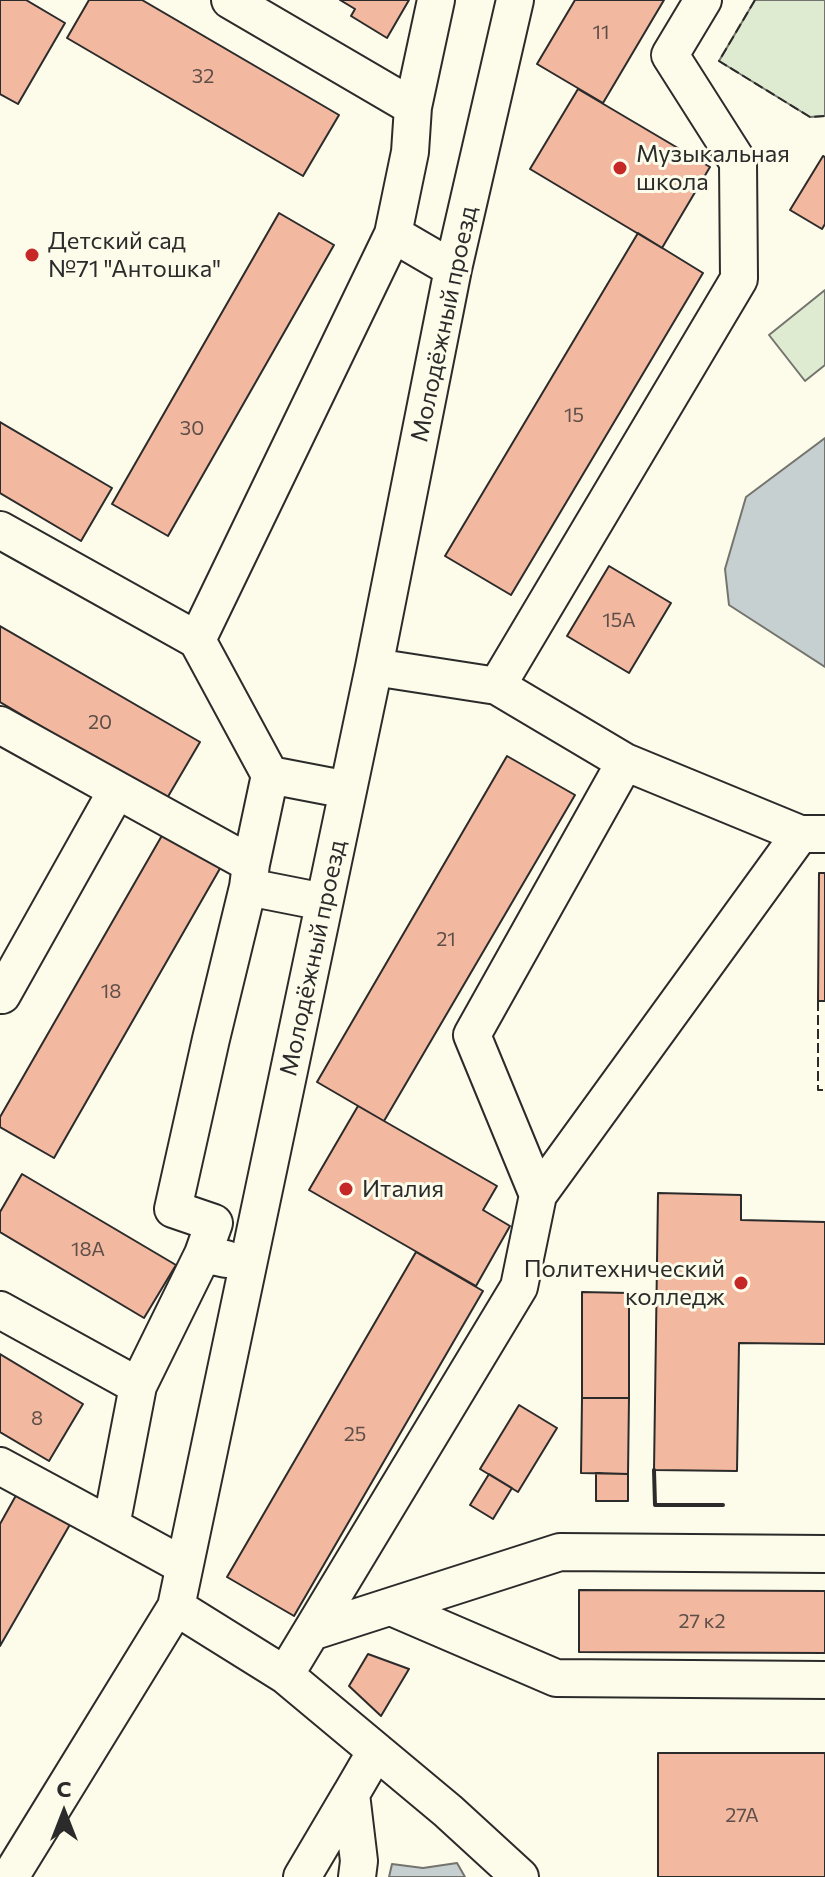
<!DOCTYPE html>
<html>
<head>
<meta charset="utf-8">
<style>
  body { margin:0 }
  #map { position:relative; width:825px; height:1877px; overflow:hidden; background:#fdfbea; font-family:Commissioner,sans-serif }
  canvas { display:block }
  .north { position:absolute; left:24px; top:1773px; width:80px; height:80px; -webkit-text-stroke:6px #fdfbea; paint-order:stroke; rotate:0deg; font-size:22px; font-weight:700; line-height:32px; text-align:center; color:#2b2b2b }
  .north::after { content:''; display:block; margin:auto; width:28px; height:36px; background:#2b2b2b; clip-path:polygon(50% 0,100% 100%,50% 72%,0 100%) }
</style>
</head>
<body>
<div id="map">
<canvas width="825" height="1877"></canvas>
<div class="north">С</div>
</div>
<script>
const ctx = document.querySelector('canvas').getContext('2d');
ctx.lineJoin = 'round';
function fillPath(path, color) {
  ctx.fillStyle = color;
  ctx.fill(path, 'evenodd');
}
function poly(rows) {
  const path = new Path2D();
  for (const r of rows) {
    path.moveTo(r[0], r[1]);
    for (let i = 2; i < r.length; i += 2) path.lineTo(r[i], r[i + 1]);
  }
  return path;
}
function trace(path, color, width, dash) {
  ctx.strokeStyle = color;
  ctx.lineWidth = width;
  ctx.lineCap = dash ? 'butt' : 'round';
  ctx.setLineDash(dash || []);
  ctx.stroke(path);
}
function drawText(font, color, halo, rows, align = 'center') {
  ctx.font = font + ' Commissioner,sans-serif';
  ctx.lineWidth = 6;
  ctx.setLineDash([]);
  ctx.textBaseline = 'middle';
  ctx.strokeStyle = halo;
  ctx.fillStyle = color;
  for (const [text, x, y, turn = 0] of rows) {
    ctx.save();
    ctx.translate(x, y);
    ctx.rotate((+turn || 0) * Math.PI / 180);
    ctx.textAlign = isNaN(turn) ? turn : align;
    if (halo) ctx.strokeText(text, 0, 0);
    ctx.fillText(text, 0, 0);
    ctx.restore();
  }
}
const green = poly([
  [755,0,825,0,825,116,810,117,719,61,755,0],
  [825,290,825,365,805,381,769,335,825,290]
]);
fillPath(green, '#deebd1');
trace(green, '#74746e', 2);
const water = poly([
  [825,438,825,667,729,605,725,569,746,497,825,438],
  [457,1863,465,1877,389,1877,392,1864,423,1868,457,1863]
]);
fillPath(water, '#c7d0d0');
trace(water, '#74746e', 2);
const building = poly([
  [0,0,26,0,65,23,18,104,0,94,0,0],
  [89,0,142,0,339,115,303,176,67,38,89,0],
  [340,0,409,0,387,38,351,16,355,9,340,0],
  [575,0,664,0,603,103,537,64,575,0],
  [578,89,710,167,662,248,530,169,578,89],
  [823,156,825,157,825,224,822,229,790,210,823,156],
  [279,213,334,245,168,536,112,504,279,213],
  [638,233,703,273,511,595,445,556,638,233],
  [0,422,112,488,81,541,0,493,0,422],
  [609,566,671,603,629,673,567,636,609,566],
  [0,626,200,742,166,800,0,702,0,626],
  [507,756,575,795,384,1121,317,1082,507,756],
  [164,832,222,865,54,1158,0,1127,0,1117,164,832],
  [819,873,825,873,825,1001,818,1001,819,873],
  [358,1106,497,1186,483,1210,510,1226,476,1286,309,1190,358,1106],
  [22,1174,176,1265,144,1318,0,1232,0,1212,22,1174],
  [658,1193,741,1195,741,1220,825,1222,825,1344,739,1343,737,1471,654,1470,658,1193],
  [416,1252,483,1291,294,1616,227,1577,416,1252],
  [582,1292,629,1293,629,1398,582,1398,582,1292],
  [0,1354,83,1404,49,1461,0,1432,0,1354],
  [582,1398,629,1398,628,1474,581,1473,582,1398],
  [519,1405,557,1428,518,1492,480,1469,519,1405],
  [596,1473,628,1474,628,1501,596,1501,596,1473],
  [489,1474,512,1488,493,1519,470,1505,489,1474],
  [19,1490,72,1521,0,1646,0,1524,19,1490],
  [579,1590,825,1591,825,1653,579,1652,579,1590],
  [368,1654,409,1669,381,1716,349,1686,368,1654],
  [658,1753,825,1753,825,1877,658,1877,658,1753]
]);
fillPath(building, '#f2b8a0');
trace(building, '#2b2b2b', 2);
const minor = poly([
  [230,0,413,107,410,152,393,234],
  [413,107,436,0],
  [0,530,197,640,393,234,453,269],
  [197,640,270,775],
  [497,686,739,279,738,162,670,55,703,0],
  [0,725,117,790],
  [625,762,800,834,825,834],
  [324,902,248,887,251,864,270,775,348,790],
  [0,994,2,995,117,790,251,864],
  [538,1195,800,834],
  [203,1254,214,1223,173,1209,211,1039,248,887],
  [0,1310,138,1386,111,1526,184,1566],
  [138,1386,203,1254,226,1259],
  [0,1466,111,1526],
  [176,1607,285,1675,448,1811,520,1877],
  [391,1607,556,1678,825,1680],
  [311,1632,560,1552,825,1554],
  [285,1675,519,1287,538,1195,472,1035,625,762,497,686,374,667],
  [10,1877,176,1607,374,667,453,269,515,0],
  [302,1877,351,1794],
  [357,1877,359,1861,351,1794,376,1751]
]);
trace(minor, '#2b2b2b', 40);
trace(minor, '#fdfbea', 36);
trace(poly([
  [755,0,719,61,810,117,825,116],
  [818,1001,818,1090,825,1090]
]), '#2b2b2b', 2, [10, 4]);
trace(poly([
  [654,1470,655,1505,723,1505]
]), '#2b2b2b', 4);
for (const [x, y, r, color] of [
  [620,168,8,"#c62828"],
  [32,255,8,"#c62828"],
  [346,1189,8,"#c62828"],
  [741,1283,8,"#c62828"]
]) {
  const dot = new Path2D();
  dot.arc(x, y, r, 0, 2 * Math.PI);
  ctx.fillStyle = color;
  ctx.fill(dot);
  trace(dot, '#fdfbea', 3);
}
drawText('20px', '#5d4e48', null, [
  ["11",601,32],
  ["32",203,76],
  ["15",574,415],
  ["30",192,428],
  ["15А",619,620],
  ["20",100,722],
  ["21",446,939],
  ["18",111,991],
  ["18А",88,1249],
  ["8",37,1418],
  ["25",355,1434],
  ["27 к2",702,1621],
  ["27А",742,1815]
]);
drawText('24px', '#2b2b2b', '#fdfbea', [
  ["Музыкальная",636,154],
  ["школа",636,182],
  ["Детский сад",48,241],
  ["№71 \"Антошка\"",48,269],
  ["Италия",362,1189],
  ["Политехнический",725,1269,"right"],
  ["колледж",725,1297,"right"]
], 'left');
drawText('24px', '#2b2b2b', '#fdfbea', [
  ["Молодёжный проезд",444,324,-78],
  ["Молодёжный проезд",313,958,-78]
]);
</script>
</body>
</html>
